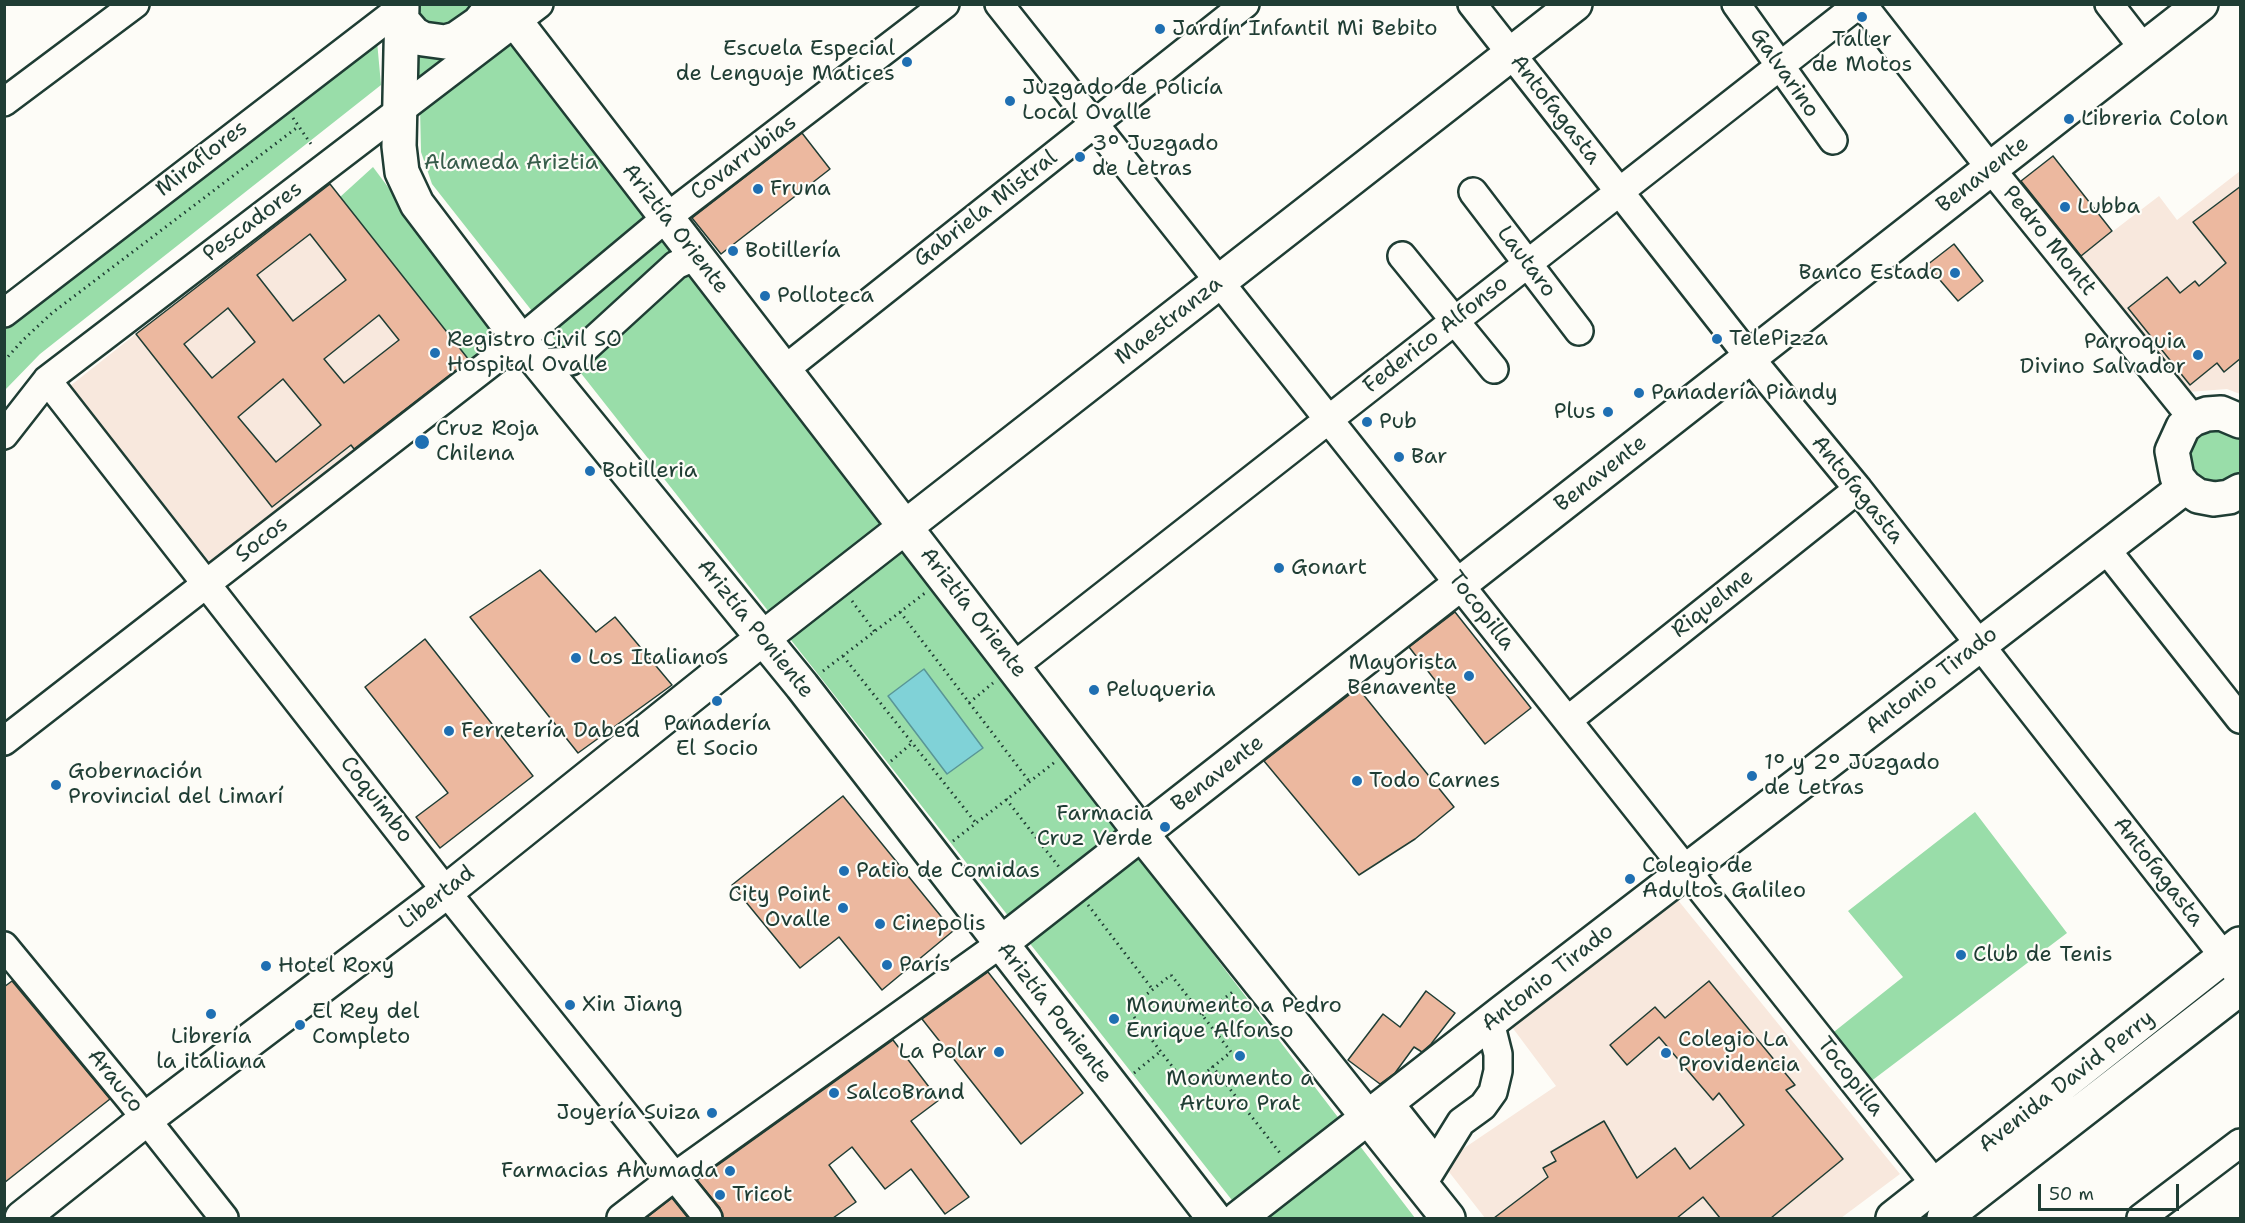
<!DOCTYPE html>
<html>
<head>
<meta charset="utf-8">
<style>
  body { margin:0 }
  #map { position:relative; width:2245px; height:1223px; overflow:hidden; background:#fdfcf7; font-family:"Shantell Sans",sans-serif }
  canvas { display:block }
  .frame { position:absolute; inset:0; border:6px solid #1f3d34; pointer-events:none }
  .scale { position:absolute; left:2038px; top:1184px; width:141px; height:27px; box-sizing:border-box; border:3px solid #1f3d34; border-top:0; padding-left:8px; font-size:18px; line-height:21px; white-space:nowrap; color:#1f3d34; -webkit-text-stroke:4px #fdfcf7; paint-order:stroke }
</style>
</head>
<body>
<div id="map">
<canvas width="2245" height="1223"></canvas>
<div class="frame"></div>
<div class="scale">50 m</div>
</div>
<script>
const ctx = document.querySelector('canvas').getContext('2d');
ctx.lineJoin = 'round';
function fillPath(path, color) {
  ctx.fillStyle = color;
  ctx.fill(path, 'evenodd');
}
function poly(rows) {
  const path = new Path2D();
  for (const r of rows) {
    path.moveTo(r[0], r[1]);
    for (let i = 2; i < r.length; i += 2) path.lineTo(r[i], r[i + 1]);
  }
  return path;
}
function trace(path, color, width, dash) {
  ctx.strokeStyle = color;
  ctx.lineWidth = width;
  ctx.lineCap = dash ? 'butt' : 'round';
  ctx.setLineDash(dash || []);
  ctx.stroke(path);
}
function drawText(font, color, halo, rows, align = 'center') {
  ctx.font = font + ' "Shantell Sans",sans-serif';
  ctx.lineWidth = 4.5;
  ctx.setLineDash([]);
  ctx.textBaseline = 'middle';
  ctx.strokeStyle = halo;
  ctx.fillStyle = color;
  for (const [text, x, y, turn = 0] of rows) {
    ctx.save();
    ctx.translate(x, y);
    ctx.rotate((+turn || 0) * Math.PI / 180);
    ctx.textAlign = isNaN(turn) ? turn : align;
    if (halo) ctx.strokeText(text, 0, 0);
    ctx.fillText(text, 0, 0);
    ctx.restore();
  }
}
fillPath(poly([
  [2240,171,2240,394,2227,389,2188,392,2078,258,2159,196,2177,220],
  [328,182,470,361,212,565,70,386],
  [1673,894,1900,1174,1841,1218,1485,1218,1442,1163,1556,1086,1506,1019]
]), '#f8e8dd');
fillPath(poly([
  [416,5,477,5,451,28,424,28,415,12],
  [511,40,642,207,1415,1218,1246,1218,432,184,421,152,420,107],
  [377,41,381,85,40,354,5,390,5,323],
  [470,43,413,96,411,45],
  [373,167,502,339,470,361,340,197],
  [2205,425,2240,434,2240,477,2227,487,2191,478,2186,442],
  [1975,812,2067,933,1870,1082,1830,1035,1903,977,1848,911]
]), '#99dda9');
const water = poly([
  [924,669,983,748,947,774,888,696,924,669]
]);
fillPath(water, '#80d2d7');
trace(water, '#599696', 1.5);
const building = poly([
  [802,133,830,169,721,254,692,218,802,133],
  [2053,156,2112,231,2081,256,2021,181,2053,156],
  [330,184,469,360,354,449,351,445,272,507,136,334,330,184],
  [310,234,346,280,293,321,257,275,310,234],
  [228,308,255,342,212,378,184,344,228,308],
  [379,315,399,340,344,383,324,359,379,315],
  [283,379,321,425,276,462,238,417,283,379],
  [2241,186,2241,358,2224,372,2217,363,2190,385,2128,308,2167,277,2180,293,2195,281,2199,286,2226,263,2193,222,2241,186],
  [1954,244,1983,281,1958,301,1927,265,1954,244],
  [540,570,596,632,615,617,672,685,578,753,470,617,540,570],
  [1455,612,1531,708,1485,744,1409,647,1455,612],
  [425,639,533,776,440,848,416,817,448,793,365,687,425,639],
  [1358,688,1454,807,1415,839,1359,875,1264,761,1358,688],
  [843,796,953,931,882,990,839,937,800,968,732,885,843,796],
  [988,972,1083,1093,1021,1144,922,1019,988,972],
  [12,981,110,1099,4,1183,4,987,12,981],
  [1709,981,1795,1085,1786,1090,1843,1159,1771,1218,1720,1218,1703,1197,1677,1218,1494,1218,1548,1177,1543,1168,1556,1161,1551,1152,1604,1121,1637,1178,1675,1148,1690,1169,1744,1125,1719,1093,1713,1100,1659,1037,1627,1065,1610,1045,1655,1007,1665,1018,1709,981],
  [1426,991,1455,1013,1431,1044,1422,1052,1414,1047,1395,1073,1380,1084,1348,1060,1383,1014,1400,1027,1426,991],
  [893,1040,939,1100,911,1121,969,1197,945,1214,911,1169,885,1189,852,1147,829,1165,856,1202,833,1218,723,1218,720,1208,697,1180,893,1040],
  [672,1198,688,1218,646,1218,672,1198]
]);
fillPath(building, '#ecb89f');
trace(building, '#1f3d34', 1.5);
const minor = poly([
  [999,4,1947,1199],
  [1472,4,1750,358,1858,489,2240,977],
  [1736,4,1833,140],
  [1862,4,1991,169,2193,419],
  [2109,4,2144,49],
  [4,102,135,4],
  [1473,192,1579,331],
  [1402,256,1494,369],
  [4,313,402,7],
  [538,363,571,361,676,265,685,261,686,243],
  [784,370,1245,4],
  [47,380,456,904,708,1218],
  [4,435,47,380,539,4],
  [2105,548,2240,719],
  [1014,666,1859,4],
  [1568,720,1858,489],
  [4,741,520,340,666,218,945,4],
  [4,946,130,1099,224,1218],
  [1376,1110,1395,1110,1436,1162],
  [1422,1185,1461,1122,1483,1106,1493,1092,1498,1071,1498,1054,1490,1022],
  [621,1218,674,1177,1000,944],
  [2141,1218,2240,1143]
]);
const major = poly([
  [402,4,399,146,402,172,417,204,520,340,802,686,1214,1218],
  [502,4,1141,833,1448,1218],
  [401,19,414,34,423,39,445,42,456,39,479,23,494,4],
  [2240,421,2221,413,2207,414,2193,419,2183,427,2172,451,2177,477,2185,487,2198,496,2214,499,2229,497,2240,491],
  [1000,944,2201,4],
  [22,1218,146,1119,447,891,763,638,1575,4],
  [1239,1218,1504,1011,2185,487],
  [1893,1218,2240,944],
  [1944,1218,2240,988]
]);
trace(minor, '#1f3d34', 32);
trace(major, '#1f3d34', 38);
trace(poly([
  [293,118,313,147],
  [4,361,23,340,52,313,299,126],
  [852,601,875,632],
  [900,612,1029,781],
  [843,656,976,823],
  [823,671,925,593],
  [969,703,993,683],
  [891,761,912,743],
  [1006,799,1059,867],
  [953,841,1055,762],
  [1088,905,1153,990],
  [1171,975,1231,1052,1188,1087,1128,1009,1171,975],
  [1202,1015,1234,991],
  [1212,1066,1280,1153],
  [1134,1073,1161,1051]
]), '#1f3d34', 3, [1.5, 4.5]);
trace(minor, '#fdfcf7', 27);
trace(major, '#fdfcf7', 33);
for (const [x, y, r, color] of [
  [1862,17,6,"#1f6fb2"],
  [1160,29,6,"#1f6fb2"],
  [907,62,6,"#1f6fb2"],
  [1010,101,6,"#1f6fb2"],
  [2069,119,6,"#1f6fb2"],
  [1080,157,6,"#1f6fb2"],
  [758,189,6,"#1f6fb2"],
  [2065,207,6,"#1f6fb2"],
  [733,251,6,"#1f6fb2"],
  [1955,273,6,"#1f6fb2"],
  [765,296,6,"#1f6fb2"],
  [1717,339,6,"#1f6fb2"],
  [435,353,6,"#1f6fb2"],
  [2198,355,6,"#1f6fb2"],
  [1639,393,6,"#1f6fb2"],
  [1608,412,6,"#1f6fb2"],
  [1367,422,6,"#1f6fb2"],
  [422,442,8,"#1f6fb2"],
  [1399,457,6,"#1f6fb2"],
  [590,471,6,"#1f6fb2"],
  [1279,568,6,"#1f6fb2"],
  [576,658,6,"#1f6fb2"],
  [1469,676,6,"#1f6fb2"],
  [1094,690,6,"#1f6fb2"],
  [717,701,6,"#1f6fb2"],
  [449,731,6,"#1f6fb2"],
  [1752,776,6,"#1f6fb2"],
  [1357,781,6,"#1f6fb2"],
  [56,785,6,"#1f6fb2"],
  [1165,827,6,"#1f6fb2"],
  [844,871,6,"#1f6fb2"],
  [1630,879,6,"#1f6fb2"],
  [843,908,6,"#1f6fb2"],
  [880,924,6,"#1f6fb2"],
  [1961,955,6,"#1f6fb2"],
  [887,965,6,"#1f6fb2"],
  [266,966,6,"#1f6fb2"],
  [570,1005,6,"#1f6fb2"],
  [211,1014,6,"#1f6fb2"],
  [1114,1019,6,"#1f6fb2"],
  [300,1025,6,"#1f6fb2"],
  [999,1052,6,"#1f6fb2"],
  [1666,1053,6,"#1f6fb2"],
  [1240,1056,6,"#1f6fb2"],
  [834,1093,6,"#1f6fb2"],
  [712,1113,6,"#1f6fb2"],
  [730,1171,6,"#1f6fb2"],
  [720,1195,6,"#1f6fb2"]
]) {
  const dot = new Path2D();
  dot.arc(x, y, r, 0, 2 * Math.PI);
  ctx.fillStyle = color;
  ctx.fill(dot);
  trace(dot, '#fdfcf7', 2);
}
drawText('22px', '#1f3d34', '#fdfcf7', [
  ["Jardín Infantil Mi Bebito",1172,29],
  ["Taller",1862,40,"center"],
  ["de Motos",1862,65,"center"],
  ["Escuela Especial",895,49,"right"],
  ["de Lenguaje Matices",895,74,"right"],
  ["Juzgado de Policía",1022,88],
  ["Local Ovalle",1022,113],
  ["Libreria Colon",2081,119],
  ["3º Juzgado",1092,144],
  ["de Letras",1092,169],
  ["Fruna",770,189],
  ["Lubba",2077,207],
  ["Botillería",745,251],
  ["Banco Estado",1943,273,"right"],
  ["Polloteca",777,296],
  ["TelePizza",1729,339],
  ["Registro Civil SO",447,340],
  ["Hospital Ovalle",447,365],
  ["Parroquia",2186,342,"right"],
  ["Divino Salvador",2186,367,"right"],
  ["Panadería Piandy",1651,393],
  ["Plus",1596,412,"right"],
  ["Pub",1379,422],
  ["Cruz Roja",436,429],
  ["Chilena",436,454],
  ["Bar",1411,457],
  ["Botilleria",602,471],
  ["Gonart",1291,568],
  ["Los Italianos",588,658],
  ["Mayorista",1457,663,"right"],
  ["Benavente",1457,688,"right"],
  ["Peluqueria",1106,690],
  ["Panadería",717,724,"center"],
  ["El Socio",717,749,"center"],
  ["Ferretería Dabed",461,731],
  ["1º y 2° Juzgado",1764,763],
  ["de Letras",1764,788],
  ["Gobernación",68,772],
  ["Provincial del Limarí",68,797],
  ["Todo Carnes",1369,781],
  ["Farmacia",1153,814,"right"],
  ["Cruz Verde",1153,839,"right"],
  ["Colegio de",1642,866],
  ["Adultos Galileo",1642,891],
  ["Patio de Comidas",856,871],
  ["City Point",831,895,"right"],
  ["Ovalle",831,920,"right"],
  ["Cinepolis",892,924],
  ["Club de Tenis",1973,955],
  ["París",899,965],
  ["Hotel Roxy",278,966],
  ["Xin Jiang",582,1005],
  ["Monumento a Pedro",1126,1006],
  ["Enrique Alfonso",1126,1031],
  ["El Rey del",312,1012],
  ["Completo",312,1037],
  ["Librería",211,1037,"center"],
  ["la italiana",211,1062,"center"],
  ["Colegio La",1678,1040],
  ["Providencia",1678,1065],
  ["La Polar",987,1052,"right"],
  ["Monumento a",1240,1079,"center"],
  ["Arturo Prat",1240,1104,"center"],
  ["SalcoBrand",846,1093],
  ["Joyería Suiza",700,1113,"right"],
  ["Farmacias Ahumada",718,1171,"right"],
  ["Tricot",732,1195]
], 'left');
drawText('22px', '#1f3d34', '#fdfcf7', [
  ["Galvarino",1784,73,55],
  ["Antofagasta",1555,110,52],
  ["Covarrubias",744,158,-37],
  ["Miraflores",202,159,-38],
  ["Benavente",1983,175,-38],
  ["Gabriela Mistral",986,209,-38],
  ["Pescadores",253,222,-37],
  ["Ariztía Oriente",675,229,52],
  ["Pedro Montt",2049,241,51],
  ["Lautaro",1526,262,53],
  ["Maestranza",1169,321,-38],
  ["Federico Alfonso",1436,335,-38],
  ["Benavente",1601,474,-38],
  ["Antofagasta",1857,490,51],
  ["Socos",262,540,-38],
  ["Riquelme",1713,604,-38],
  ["Tocopilla",1481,611,52],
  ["Ariztía Oriente",973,613,52],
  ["Ariztía Poniente",755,629,51],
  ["Antonio Tirado",1932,681,-38],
  ["Benavente",1218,774,-38],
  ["Coquimbo",376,800,52],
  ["Antofagasta",2158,872,52],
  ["Libertad",437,898,-38],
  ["Antonio Tirado",1548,978,-38],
  ["Ariztía Poniente",1054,1013,52],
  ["Tocopilla",1850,1077,52],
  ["Arauco",115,1081,51],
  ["Avenida David Perry",2067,1082,-38]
]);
drawText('22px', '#375d4b', '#fdfcf7', [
  ["Alameda Ariztia",511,163]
]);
</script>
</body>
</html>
